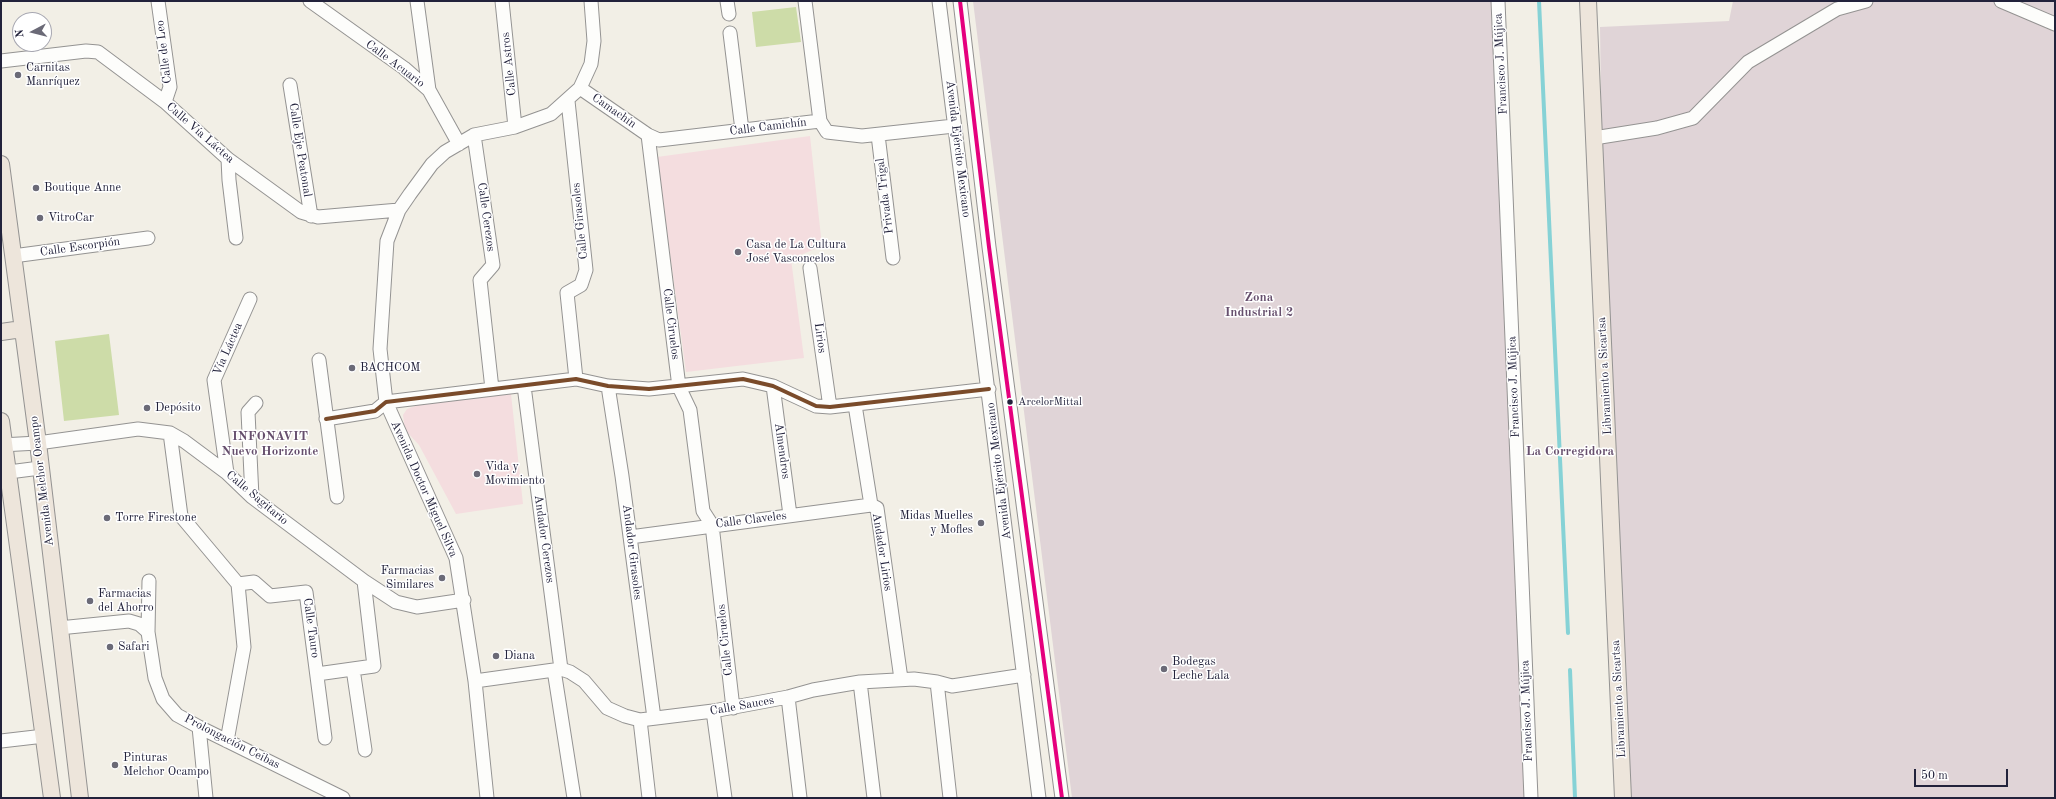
<!DOCTYPE html>
<html>
<head>
<meta charset="utf-8">
<style>
  body { margin:0 }
  #map { position:relative; width:2056px; height:799px; overflow:hidden; background:#f2efe6; font-family:"Old Standard TT",serif }
  canvas { display:block }
  .frame { position:absolute; inset:0; border:2px solid #22223b; pointer-events:none }
  .north { position:absolute; left:12px; top:12px; width:40px; height:40px; box-sizing:border-box; background:#fff; border:1px solid #a7a7b1; border-radius:50%; rotate:263deg; font-size:11px; font-weight:700; line-height:16px; text-align:center; color:#22223b }
  .north::after { content:''; display:block; margin:auto; width:14px; height:18px; background:#6b6a77; clip-path:polygon(50% 0,100% 100%,50% 72%,0 100%) }
  .scale { position:absolute; left:1914px; top:769px; width:94px; height:18px; box-sizing:border-box; border:2px solid #22223b; border-top:0; padding-left:5px; font-size:12px; line-height:14px; white-space:nowrap; color:#22223b; -webkit-text-stroke:3px #fff; paint-order:stroke }
</style>
</head>
<body>
<div id="map">
<canvas width="2056" height="799"></canvas>
<div class="frame"></div>
<div class="north">N</div>
<div class="scale">50 m</div>
</div>
<script>
const ctx = document.querySelector('canvas').getContext('2d');
ctx.lineJoin = 'round';
function fillPath(path, color) {
  ctx.fillStyle = color;
  ctx.fill(path, 'evenodd');
}
function poly(rows) {
  const path = new Path2D();
  for (const r of rows) {
    path.moveTo(r[0], r[1]);
    for (let i = 2; i < r.length; i += 2) path.lineTo(r[i], r[i + 1]);
  }
  return path;
}
function trace(path, color, width, dash) {
  ctx.strokeStyle = color;
  ctx.lineWidth = width;
  ctx.lineCap = dash ? 'butt' : 'round';
  ctx.setLineDash(dash || []);
  ctx.stroke(path);
}
function drawText(font, color, halo, rows, align = 'center') {
  ctx.font = font + ' "Old Standard TT",serif';
  ctx.lineWidth = 3;
  ctx.setLineDash([]);
  ctx.textBaseline = 'middle';
  ctx.strokeStyle = halo;
  ctx.fillStyle = color;
  for (const [text, x, y, turn = 0] of rows) {
    ctx.save();
    ctx.translate(x, y);
    ctx.rotate((+turn || 0) * Math.PI / 180);
    ctx.textAlign = isNaN(turn) ? turn : align;
    if (halo) ctx.strokeText(text, 0, 0);
    ctx.fillText(text, 0, 0);
    ctx.restore();
  }
}
fillPath(poly([
  [810,136,822,246,791,259,804,358,686,372,657,157],
  [511,394,523,504,456,514,419,445,405,430,403,415,407,409,418,405]
]), '#f4dddf');
fillPath(poly([
  [973,1,1491,1,1525,798,1072,798],
  [1733,1,2055,1,2055,798,1630,798,1602,170,1600,27,1729,21]
]), '#e0d4d7');
fillPath(poly([
  [796,7,801,42,756,47,752,12],
  [109,334,119,415,64,421,55,341]
]), '#cddca8');
trace(poly([
  [1539,1,1568,633],
  [1570,670,1575,798]
]), '#86d2d6', 4);
const minor = poly([
  [158,1,170,87,165,102],
  [310,1,404,68,429,90,459,144],
  [417,1,429,90],
  [502,1,515,127],
  [727,1,729,14],
  [805,1,820,121],
  [939,1,1039,798],
  [960,1,989,247,1062,798],
  [1498,1,1531,798],
  [2001,1,2055,24],
  [730,33,742,130],
  [1,61,86,51,98,52,165,102,228,159,301,212,318,217,399,210],
  [290,85,311,216],
  [580,88,648,135,659,140,820,121,827,132,862,136,954,126],
  [568,101,586,270,581,285,567,293,576,379],
  [474,135,493,265,480,280,492,389],
  [648,135,679,387,690,410,703,511,712,525,733,708],
  [878,135,893,258],
  [1594,138,1657,128,1693,118,1748,62,1837,9,1866,1],
  [228,159,229,180,236,238],
  [13,256,148,238],
  [810,268,830,407],
  [319,360,337,497],
  [524,386,561,669],
  [608,386,622,476,654,718],
  [773,386,790,515],
  [855,405,871,505,877,508,901,679],
  [326,419,375,411,386,402,576,379,608,386,649,389,743,379,773,386,816,406,830,407,989,389],
  [170,433,181,516,238,584,244,647,227,741],
  [1,445,38,443,138,429,170,433,184,441,227,473,252,497,364,581,396,602,417,607,464,600],
  [1,473,40,468],
  [227,473,214,380,250,299],
  [252,497,248,412,256,403],
  [630,537,871,505],
  [238,584,254,582,270,596,306,592,325,738],
  [59,628,129,621,139,624,148,632,155,678,163,699,177,715,199,727,343,798],
  [148,632,149,581],
  [353,669,365,750],
  [554,670,574,798],
  [317,674,374,666,364,581],
  [475,681,561,669,570,672,584,681,607,708,625,716,640,720,713,711,788,697,813,690,860,682,914,679,937,682,952,686,1024,675],
  [860,682,874,798],
  [937,682,950,798],
  [788,697,800,798],
  [713,711,725,798],
  [640,720,649,798],
  [199,727,206,798],
  [1,741,44,736],
  [487,798,475,681,456,558,386,402,380,349,387,241,399,210,410,194,432,164,445,152,474,135,515,127,551,114,580,88,591,64,594,41,591,1]
]);
const major = poly([
  [1588,1,1623,798],
  [1,164,38,443,80,798],
  [1,332,22,329],
  [1,421,52,798]
]);
trace(minor, '#949392', 15);
trace(major, '#949392', 18);
trace(minor, '#fdfdfb', 13);
trace(major, '#ede5db', 16);
trace(poly([
  [960,1,989,247,1062,798]
]), '#e5007d', 4);
trace(poly([
  [326,419,375,411,386,402,576,379,608,386,649,389,743,379,773,386,816,406,830,407,989,389]
]), '#7a4b2a', 4);
for (const [x, y, r, color] of [
  [18,75,4,"#6b6a77"],
  [36,188,4,"#6b6a77"],
  [40,218,4,"#6b6a77"],
  [738,252,4,"#6b6a77"],
  [352,368,4,"#6b6a77"],
  [1010,402,3.5,"#22223b"],
  [147,408,4,"#6b6a77"],
  [477,474,4,"#6b6a77"],
  [107,518,4,"#6b6a77"],
  [981,523,4,"#6b6a77"],
  [442,578,4,"#6b6a77"],
  [90,601,4,"#6b6a77"],
  [110,647,4,"#6b6a77"],
  [496,656,4,"#6b6a77"],
  [1164,669,4,"#6b6a77"],
  [115,765,4,"#6b6a77"]
]) {
  const dot = new Path2D();
  dot.arc(x, y, r, 0, 2 * Math.PI);
  ctx.fillStyle = color;
  ctx.fill(dot);
  trace(dot, '#fff', 1.5);
}
drawText('11px', '#22223b', '#fff', [
  ["ArcelorMittal",1018,402]
], 'left');
drawText('12px', '#22223b', '#fff', [
  ["Calle de Leo",164,52,-97],
  ["Calle Acuario",395,64,37],
  ["Calle Astros",509,64,-96],
  ["Francisco J. Mújica",1501,64,-93],
  ["Camachín",614,111,35],
  ["Calle Camichín",768,127,-7],
  ["Calle Vía Láctea",200,133,41],
  ["Avenida Ejército Mexicano",958,149,83],
  ["Calle Eje Peatonal",300,150,81],
  ["Privada Trigal",885,196,-97],
  ["Calle Cerezos",486,217,82],
  ["Calle Girasoles",580,221,-96],
  ["Calle Escorpión",80,247,-8],
  ["Calle Ciruelos",671,324,83],
  ["Lirios",820,338,82],
  ["Vía Láctea",228,349,-66],
  ["Libramiento a Sicartsa",1605,376,-93],
  ["Francisco J. Mújica",1514,387,-92],
  ["Almendros",782,451,82],
  ["Avenida Ejército Mexicano",999,471,-97],
  ["Avenida Melchor Ocampo",42,481,-97],
  ["Avenida Doctor Miguel Silva",424,489,66],
  ["Calle Sagitario",257,498,40],
  ["Calle Claveles",751,520,-7],
  ["Andador Cerezos",544,539,82],
  ["Andador Girasoles",632,552,83],
  ["Andador Lirios",882,552,81],
  ["Calle Tauro",311,628,82],
  ["Calle Ciruelos",725,640,-96],
  ["Libramiento a Sicartsa",1619,699,-93],
  ["Calle Sauces",742,706,-10],
  ["Francisco J. Mújica",1527,711,-92],
  ["Prolongación Ceibas",232,742,27]
]);
drawText('12px', '#22223b', '#fff', [
  ["Carnitas",26,68],
  ["Manríquez",26,82],
  ["Boutique Anne",44,188],
  ["VitroCar",48,218],
  ["Casa de La Cultura",746,245],
  ["José Vasconcelos",746,259],
  ["BACHCOM",360,368],
  ["Depósito",155,408],
  ["Vida y",485,467],
  ["Movimiento",485,481],
  ["Midas Muelles",973,516,"right"],
  ["y Mofles",973,530,"right"],
  ["Torre Firestone",115,518],
  ["Farmacias",434,571,"right"],
  ["Similares",434,585,"right"],
  ["Farmacias",98,594],
  ["del Ahorro",98,608],
  ["Safari",118,647],
  ["Diana",504,656],
  ["Bodegas",1172,662],
  ["Leche Lala",1172,676],
  ["Pinturas",123,758],
  ["Melchor Ocampo",123,772]
], 'left');
drawText('bold 13px', '#664f6d', '#fff', [
  ["Zona",1259,298],
  ["Industrial 2",1259,313],
  ["INFONAVIT",270,437],
  ["Nuevo Horizonte",270,452],
  ["La Corregidora",1570,452]
]);
</script>
</body>
</html>
